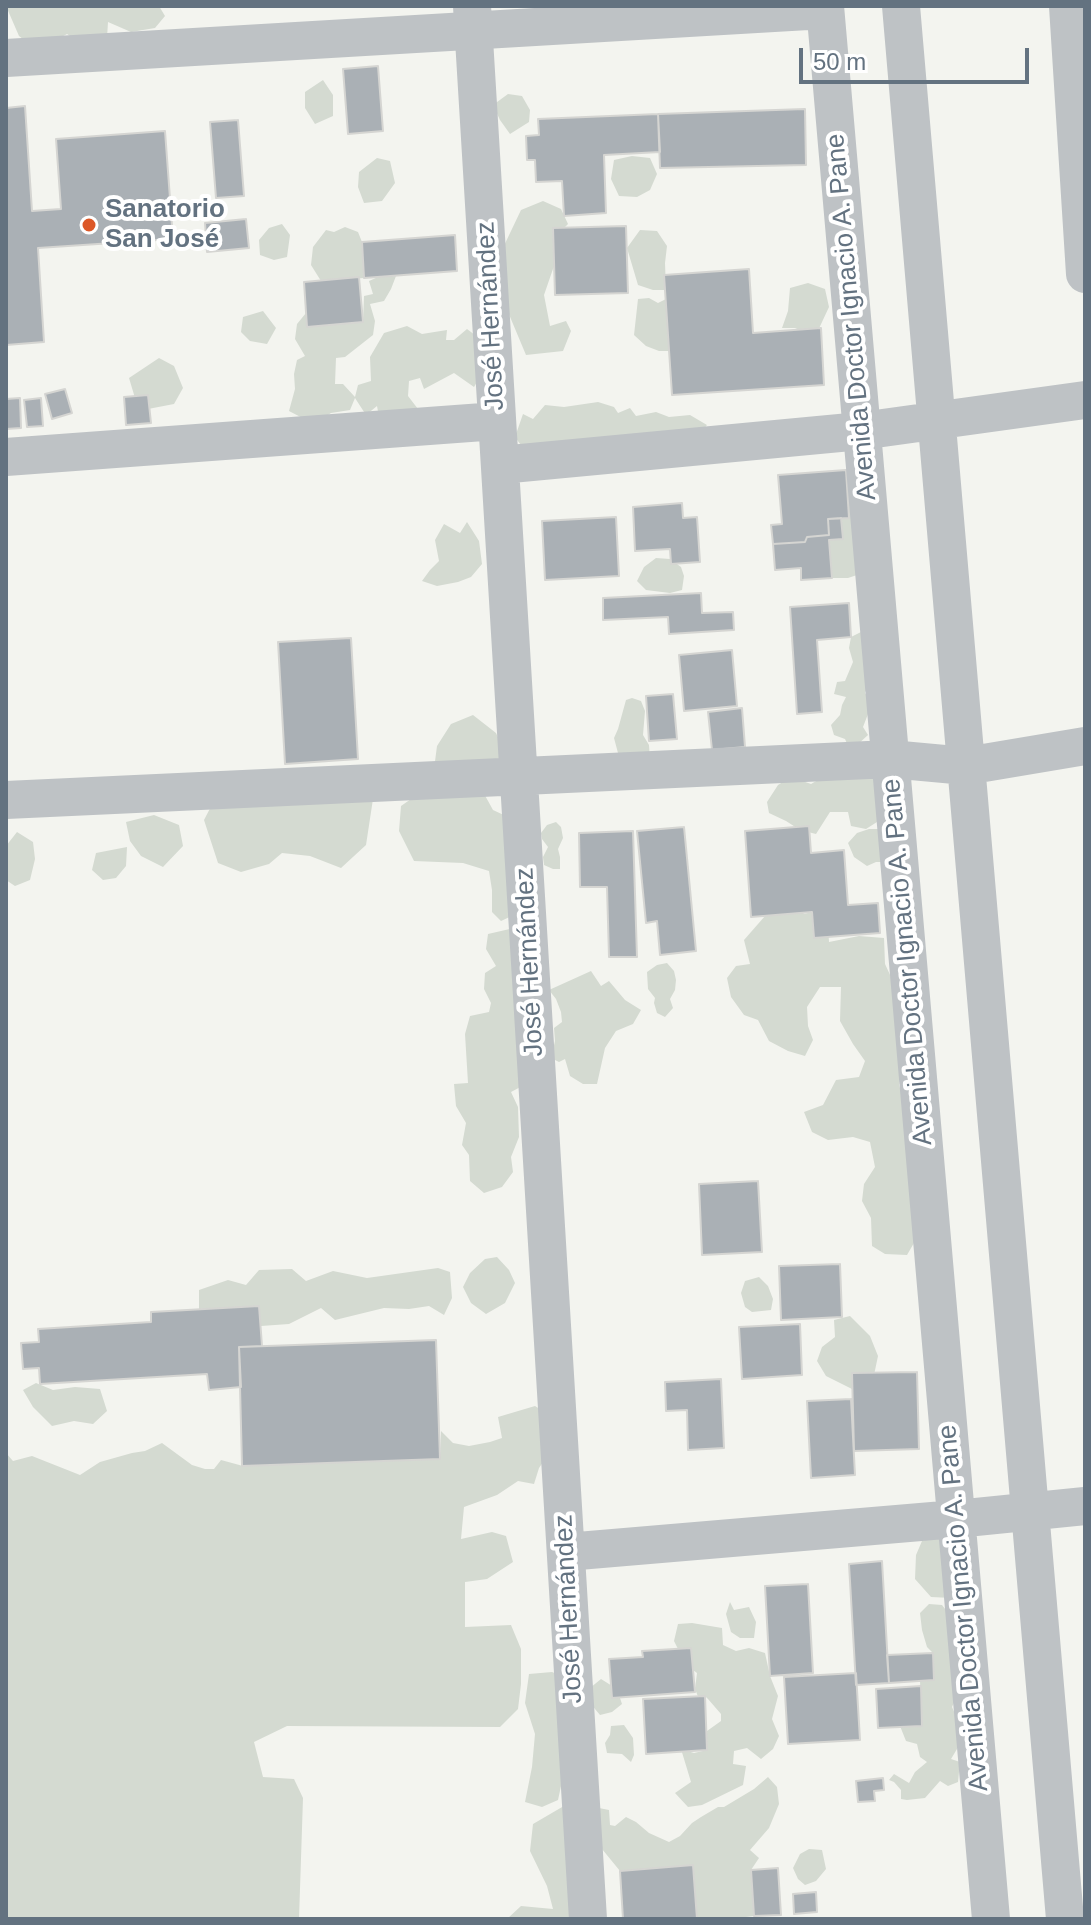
<!DOCTYPE html>
<html>
<head>
<meta charset="utf-8">
<style>
  body { margin:0 }
  #map { position:relative; width:1091px; height:1925px; overflow:hidden; background:#f3f4ef; font-family:Helvetica,sans-serif }
  canvas { display:block }
  .frame { position:absolute; inset:0; border:8px solid #637280; pointer-events:none }
  .scale { position:absolute; left:799px; top:48px; width:230px; height:36px; box-sizing:border-box; border:4px solid #637280; border-top:0; padding-left:10px; font-size:24px; line-height:28px; white-space:nowrap; color:#637280; -webkit-text-stroke:6px #fff; paint-order:stroke }
</style>
</head>
<body>
<div id="map">
<canvas width="1091" height="1925"></canvas>
<div class="frame"></div>
<div class="scale">50 m</div>
</div>
<script>
const ctx = document.querySelector('canvas').getContext('2d');
ctx.lineJoin = 'round';
function fillPath(path, color) {
  ctx.fillStyle = color;
  ctx.fill(path, 'evenodd');
}
function poly(rows) {
  const path = new Path2D();
  for (const r of rows) {
    path.moveTo(r[0], r[1]);
    for (let i = 2; i < r.length; i += 2) path.lineTo(r[i], r[i + 1]);
  }
  return path;
}
function trace(path, color, width, dash) {
  ctx.strokeStyle = color;
  ctx.lineWidth = width;
  ctx.lineCap = dash ? 'butt' : 'round';
  ctx.setLineDash(dash || []);
  ctx.stroke(path);
}
function drawText(font, color, halo, rows, align = 'center') {
  ctx.font = font + ' Helvetica,sans-serif';
  ctx.lineWidth = 8;
  ctx.setLineDash([]);
  ctx.textBaseline = 'middle';
  ctx.strokeStyle = halo;
  ctx.fillStyle = color;
  for (const [text, x, y, turn = 0] of rows) {
    ctx.save();
    ctx.translate(x, y);
    ctx.rotate((+turn || 0) * Math.PI / 180);
    ctx.textAlign = isNaN(turn) ? turn : align;
    if (halo) ctx.strokeText(text, 0, 0);
    ctx.fillText(text, 0, 0);
    ctx.restore();
  }
}
fillPath(poly([
  [6,6,159,6,165,16,155,28,131,32,108,22,107,38,84,45,67,34,37,50,19,36],
  [323,80,333,95,333,116,315,124,305,108,305,92],
  [508,94,522,96,530,110,529,122,510,134,500,120,493,105],
  [632,156,650,158,657,174,650,190,637,197,619,196,611,179,614,160],
  [377,158,390,161,395,183,382,201,364,203,358,187,359,172],
  [543,201,561,209,568,224,555,237,554,266,544,295,550,326,566,321,571,331,563,351,526,355,508,312,501,252,521,210],
  [282,224,290,235,287,257,274,260,260,255,259,240,269,228],
  [345,227,358,232,362,242,364,278,321,281,311,265,313,247,326,230,334,232],
  [640,230,657,231,667,246,665,263,666,290,653,290,638,285,627,248],
  [396,276,391,289,384,301,370,304,375,321,373,335,345,357,336,358,335,384,343,384,355,397,358,385,371,381,370,357,384,333,407,326,422,334,447,330,446,340,454,340,467,329,483,341,486,367,474,387,454,373,424,389,420,378,409,381,408,396,418,409,380,422,377,406,366,415,355,398,350,410,331,413,314,424,289,411,295,389,294,374,297,360,305,356,295,339,297,324,306,313,307,327,363,322,364,296,373,294,369,281,378,277],
  [808,283,825,289,829,307,815,337,795,328,782,328,788,311,790,288],
  [649,298,658,303,666,299,669,351,659,351,646,346,634,335,638,299],
  [263,311,276,328,267,344,250,341,241,332,243,317],
  [159,358,174,366,183,388,174,404,148,409,135,398,129,378],
  [598,402,614,407,618,413,630,408,636,416,656,412,669,417,690,415,707,425,693,442,526,452,515,437,523,414,533,419,545,405,564,407],
  [851,461,863,573,848,578,832,578,829,540,843,539,841,518,846,470],
  [467,522,479,541,482,564,471,577,458,582,437,586,422,581,430,570,439,561,435,540,444,524,460,533],
  [656,558,670,559,681,567,684,576,682,590,670,593,646,590,637,581,644,567],
  [861,632,867,688,865,693,873,701,863,727,868,735,857,745,848,746,845,739,834,735,831,725,840,715,842,705,846,697,834,694,837,682,845,681,853,662,849,648,851,637],
  [632,698,641,701,645,711,643,735,649,745,650,760,629,767,618,753,614,738,618,729,626,700],
  [473,715,496,733,508,759,434,769,437,746,451,724],
  [866,767,892,787,877,822,866,829,851,826,848,812,830,812,816,834,800,830,786,821,769,813,767,802,778,785,791,777,811,784,823,777],
  [434,783,482,790,493,810,508,817,516,914,501,921,492,912,492,890,489,871,463,863,414,861,399,831,401,806],
  [217,795,373,799,366,845,341,868,310,856,282,853,269,864,241,872,218,863,204,820],
  [154,815,179,825,183,846,163,867,141,856,130,841,126,822],
  [556,822,561,827,563,838,558,849,560,857,560,869,553,869,544,865,543,857,548,847,542,839,541,833,547,825],
  [869,829,880,829,888,862,876,862,867,866,854,857,848,843,857,833],
  [17,832,33,842,35,859,30,880,15,886,6,880,6,846],
  [127,847,126,866,116,878,103,880,92,870,96,853],
  [799,908,804,914,812,912,828,926,829,942,859,936,884,938,885,964,891,977,902,1066,899,1085,907,1109,918,1236,907,1255,885,1254,872,1246,871,1218,862,1201,864,1184,875,1167,870,1142,853,1137,828,1140,812,1132,804,1112,823,1105,836,1080,859,1077,865,1061,853,1044,840,1021,841,987,820,987,807,1007,808,1026,813,1040,805,1056,788,1051,769,1041,758,1020,744,1015,731,997,727,978,736,966,750,964,744,940,765,916],
  [514,928,528,1083,511,1092,518,1107,519,1137,511,1157,513,1172,502,1187,484,1193,470,1181,469,1155,462,1145,466,1123,456,1106,454,1084,468,1083,465,1034,470,1016,489,1012,491,1003,484,989,485,973,496,966,486,949,488,934],
  [667,963,674,971,676,980,675,990,670,999,673,1008,665,1017,657,1013,654,1003,655,998,648,989,647,972,657,965],
  [591,971,601,986,609,981,625,1000,641,1010,633,1024,616,1031,605,1048,597,1084,583,1084,570,1076,565,1059,559,1062,551,1058,555,1041,554,1028,562,1022,561,1012,556,999,549,990],
  [497,1257,509,1270,515,1283,505,1303,486,1314,471,1303,463,1287,470,1273,485,1259],
  [438,1268,450,1272,452,1298,444,1315,429,1306,409,1309,384,1308,335,1320,321,1308,289,1324,261,1326,259,1306,199,1309,199,1290,228,1280,246,1285,259,1270,292,1269,306,1281,333,1271,367,1278],
  [759,1277,768,1286,773,1299,771,1310,752,1312,745,1307,741,1293,745,1281],
  [850,1316,870,1336,878,1356,874,1375,854,1390,826,1376,817,1361,822,1347,835,1337,834,1320],
  [36,1383,53,1390,75,1387,100,1389,107,1411,93,1424,74,1421,52,1426,33,1407,23,1390],
  [535,1406,557,1420,554,1446,539,1468,534,1484,518,1481,497,1495,464,1507,461,1539,492,1532,506,1536,513,1562,487,1579,465,1582,465,1627,511,1625,521,1649,521,1684,518,1709,500,1727,287,1726,254,1742,263,1777,294,1779,303,1798,299,1919,6,1919,6,1453,13,1461,32,1456,80,1475,100,1462,132,1453,145,1451,162,1443,192,1465,205,1469,214,1469,221,1460,243,1466,440,1459,441,1431,453,1443,469,1446,490,1442,502,1438,498,1417],
  [941,1535,952,1598,931,1597,915,1579,916,1555,922,1541],
  [730,1602,734,1610,749,1607,756,1622,754,1638,740,1638,731,1632,726,1614],
  [929,1604,942,1605,949,1614,958,1693,952,1707,961,1728,957,1749,951,1759,960,1762,958,1782,948,1786,940,1781,925,1798,907,1800,901,1799,901,1790,894,1782,889,1780,894,1774,909,1783,915,1772,927,1762,920,1757,917,1744,906,1741,900,1726,922,1725,920,1681,934,1679,933,1653,927,1647,922,1630,920,1613],
  [692,1623,722,1628,723,1645,736,1651,749,1648,765,1653,770,1676,778,1696,772,1719,779,1736,773,1749,761,1759,747,1748,734,1751,733,1764,746,1766,743,1785,702,1805,688,1807,675,1793,691,1782,681,1749,694,1753,707,1750,707,1731,721,1721,721,1714,708,1699,705,1696,699,1699,695,1689,697,1673,686,1665,674,1641,678,1624],
  [552,1672,583,1684,558,1800,542,1807,525,1802,532,1767,535,1734,525,1703,529,1674],
  [601,1679,617,1689,622,1704,612,1712,600,1715,590,1703,590,1688],
  [624,1725,633,1738,634,1755,631,1762,622,1754,607,1753,605,1743,610,1735,611,1726],
  [768,1777,777,1787,779,1804,769,1828,750,1850,759,1858,751,1870,754,1916,746,1917,746,1919,697,1919,693,1865,620,1871,602,1849,584,1919,507,1919,521,1906,553,1909,547,1886,530,1851,533,1824,581,1796,594,1807,609,1810,610,1825,615,1826,626,1817,636,1822,649,1833,669,1842,680,1836,692,1823,701,1817,718,1807,724,1807,754,1789],
  [809,1849,822,1850,826,1869,816,1881,805,1885,798,1879,793,1868,800,1854]
]), '#d4dad1');
const building = poly([
  [378,66,383,131,348,134,343,69,378,66],
  [25,106,32,211,61,209,56,139,165,131,173,239,38,248,44,342,6,345,6,108,25,106],
  [805,109,806,165,660,168,658,114,805,109],
  [658,114,660,152,604,155,606,213,564,216,562,181,536,182,535,160,527,160,526,136,539,135,538,119,658,114],
  [238,120,244,196,216,198,210,122,238,120],
  [246,219,249,248,207,252,205,223,246,219],
  [626,226,628,293,555,295,553,228,626,226],
  [455,235,457,271,364,278,362,242,455,235],
  [749,269,753,333,821,328,824,385,672,395,664,275,749,269],
  [359,277,363,322,307,327,304,282,359,277],
  [65,389,72,413,52,419,45,394,65,389],
  [148,395,151,423,126,425,124,397,148,395],
  [20,398,21,428,6,429,6,399,20,398],
  [41,398,43,426,27,427,24,400,41,398],
  [846,470,849,518,828,519,829,535,807,537,805,542,773,544,771,525,782,524,778,475,846,470],
  [682,503,683,518,697,517,700,562,671,564,670,549,635,551,633,507,682,503],
  [616,517,619,576,545,580,542,521,616,517],
  [841,518,843,539,829,540,832,578,801,580,801,568,775,570,773,544,805,542,807,537,829,535,828,519,841,518],
  [701,593,702,613,733,612,734,630,669,634,668,617,603,620,603,598,701,593],
  [849,603,851,637,817,640,822,712,797,714,790,607,849,603],
  [351,638,358,759,285,764,278,642,351,638],
  [732,650,737,706,684,711,679,655,732,650],
  [673,694,677,739,649,741,646,696,673,694],
  [742,708,745,747,712,750,708,712,742,708],
  [809,826,811,853,844,850,848,905,878,903,880,933,814,938,812,912,751,917,745,831,809,826],
  [684,827,696,951,660,955,657,921,646,923,637,831,684,827],
  [633,831,637,957,609,957,607,887,580,887,579,833,633,831],
  [758,1181,762,1252,702,1255,699,1184,758,1181],
  [840,1264,842,1317,781,1320,779,1266,840,1264],
  [259,1306,262,1346,239,1347,241,1387,209,1390,207,1374,40,1384,39,1368,23,1369,21,1343,39,1342,38,1329,151,1322,151,1312,259,1306],
  [800,1324,802,1375,742,1379,739,1327,800,1324],
  [436,1340,440,1459,242,1466,239,1347,436,1340],
  [917,1372,919,1449,854,1451,852,1373,917,1372],
  [721,1379,724,1448,688,1450,687,1410,666,1411,665,1382,721,1379],
  [851,1399,855,1475,811,1478,807,1401,851,1399],
  [882,1561,889,1683,856,1685,849,1564,882,1561],
  [808,1584,813,1673,770,1676,765,1586,808,1584],
  [691,1648,695,1692,612,1698,609,1659,643,1657,642,1651,691,1648],
  [933,1653,934,1680,889,1683,887,1655,933,1653],
  [856,1673,860,1740,788,1744,784,1677,856,1673],
  [921,1686,922,1726,878,1728,876,1689,921,1686],
  [705,1696,707,1750,646,1754,643,1699,705,1696],
  [883,1778,884,1790,874,1791,875,1801,858,1802,856,1781,883,1778],
  [693,1865,697,1919,623,1919,620,1871,693,1865],
  [778,1868,781,1915,754,1916,751,1870,778,1868],
  [816,1892,817,1912,794,1914,793,1894,816,1892]
]);
fillPath(building, '#aab0b5');
trace(building, '#d5d5d2', 2);
trace(poly([
  [472,6,588,1919],
  [825,6,991,1919],
  [901,6,1065,1919],
  [1068,6,1085,274],
  [6,58,825,10],
  [6,457,497,421],
  [500,465,861,431,1085,400],
  [6,800,890,759,966,766,1085,746],
  [566,1552,956,1519,1085,1506]
]), '#bec2c5', 38);
for (const [x, y, r, color] of [
  [89,225,8,"#dc5727"]
]) {
  const dot = new Path2D();
  dot.arc(x, y, r, 0, 2 * Math.PI);
  ctx.fillStyle = color;
  ctx.fill(dot);
  trace(dot, '#fff', 3);
}
drawText('bold 26px', '#637280', '#fff', [
  ["Sanatorio",105,210],
  ["San José",105,240]
], 'left');
drawText('26px', '#637280', '#fff', [
  ["José Hernández",491,316,-93],
  ["Avenida Doctor Ignacio A. Pane",852,317,-95],
  ["José Hernández",530,962,-93],
  ["Avenida Doctor Ignacio A. Pane",908,962,-95],
  ["Avenida Doctor Ignacio A. Pane",964,1608,-95],
  ["José Hernández",569,1609,-93]
]);
</script>
</body>
</html>
